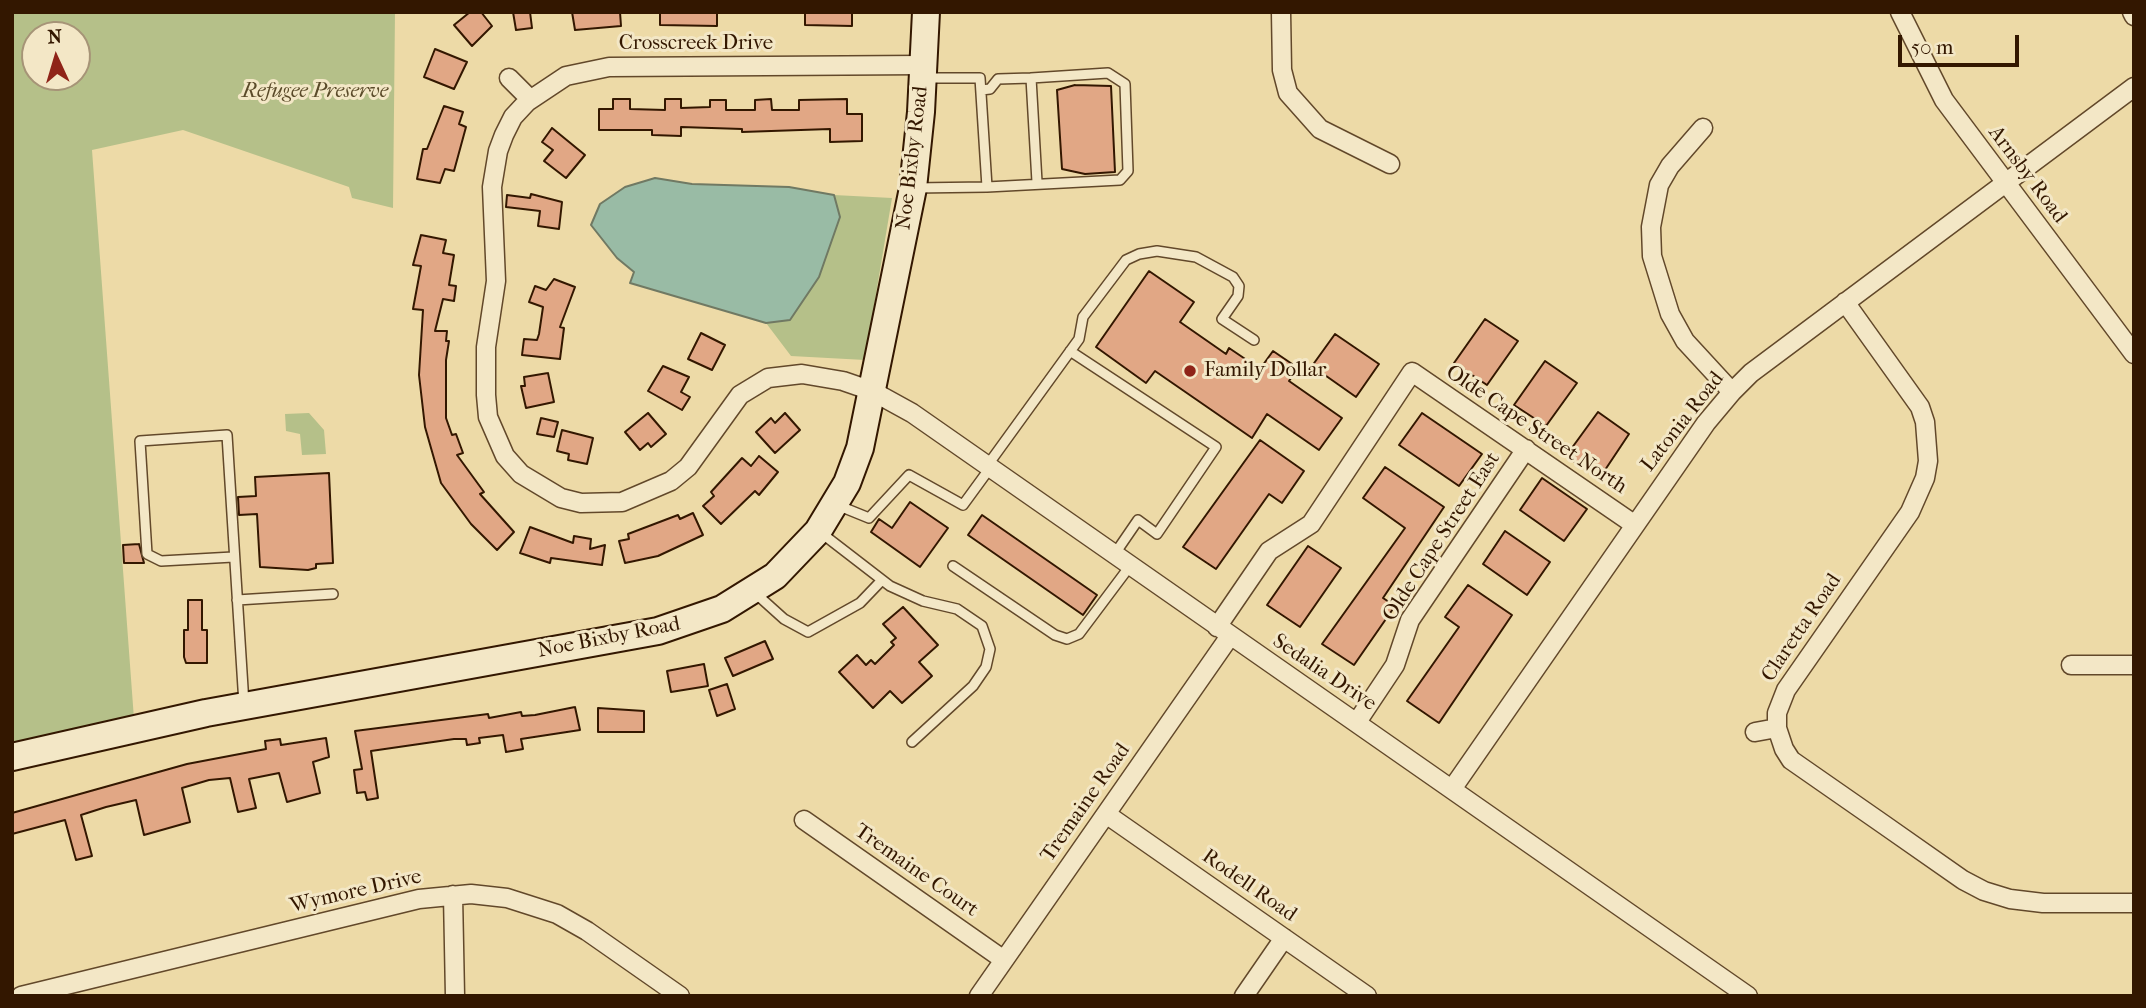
<!DOCTYPE html>
<html>
<head>
<meta charset="utf-8">
<style>
  body { margin:0 }
  #map { position:relative; width:2146px; height:1008px; overflow:hidden; background:#eddaa7; font-family:"IM FELL French Canon",serif }
  canvas { display:block }
  .frame { position:absolute; inset:0; border:14px solid #331700; pointer-events:none }
  .north { position:absolute; left:21px; top:21px; width:70px; height:70px; box-sizing:border-box; background:#f3e7c6; border:2px solid #a69477; border-radius:50%; rotate:356deg; font-size:19px; font-weight:700; line-height:28px; text-align:center; color:#331700 }
  .north::after { content:''; display:block; margin:auto; width:24px; height:32px; background:#8f2418; clip-path:polygon(50% 0,100% 100%,50% 72%,0 100%) }
  .scale { position:absolute; left:1898px; top:35px; width:121px; height:32px; box-sizing:border-box; border:4px solid #331700; border-top:0; padding-left:9px; font-size:21px; line-height:24px; white-space:nowrap; color:#331700; -webkit-text-stroke:5px #f3e7c6; paint-order:stroke }
</style>
</head>
<body>
<div id="map">
<canvas width="2146" height="1008"></canvas>
<div class="frame"></div>
<div class="north">N</div>
<div class="scale">50 m</div>
</div>
<script>
const ctx = document.querySelector('canvas').getContext('2d');
ctx.lineJoin = 'round';
function fillPath(path, color) {
  ctx.fillStyle = color;
  ctx.fill(path, 'evenodd');
}
function poly(rows) {
  const path = new Path2D();
  for (const r of rows) {
    path.moveTo(r[0], r[1]);
    for (let i = 2; i < r.length; i += 2) path.lineTo(r[i], r[i + 1]);
  }
  return path;
}
function trace(path, color, width, dash) {
  ctx.strokeStyle = color;
  ctx.lineWidth = width;
  ctx.lineCap = dash ? 'butt' : 'round';
  ctx.setLineDash(dash || []);
  ctx.stroke(path);
}
function drawText(font, color, halo, rows, align = 'center') {
  ctx.font = font + ' "IM FELL French Canon",serif';
  ctx.lineWidth = 6;
  ctx.setLineDash([]);
  ctx.textBaseline = 'middle';
  ctx.strokeStyle = halo;
  ctx.fillStyle = color;
  for (const [text, x, y, turn = 0] of rows) {
    ctx.save();
    ctx.translate(x, y);
    ctx.rotate((+turn || 0) * Math.PI / 180);
    ctx.textAlign = isNaN(turn) ? turn : align;
    if (halo) ctx.strokeText(text, 0, 0);
    ctx.fillText(text, 0, 0);
    ctx.restore();
  }
}
fillPath(poly([
  [12,12,395,12,393,208,352,198,349,187,183,130,92,150,134,719,12,750],
  [35,35,77,35,77,77,35,77],
  [834,195,892,198,865,360,791,356,766,323,790,320,840,217],
  [309,413,324,430,326,454,302,455,300,434,286,431,285,414]
]), '#b5c089');
const water = poly([
  [655,178,692,184,789,187,834,195,840,217,819,277,790,320,766,323,630,283,634,272,617,258,591,225,600,204,625,187,655,178]
]);
fillPath(water, '#99bba5');
trace(water, '#707963', 2);
const building = poly([
  [470,12,481,12,492,26,472,46,454,25,470,12],
  [513,12,530,12,532,28,516,30,513,12],
  [572,12,620,12,621,26,575,30,572,12],
  [660,12,717,12,717,26,660,25,660,12],
  [805,12,852,12,852,26,805,25,805,12],
  [435,49,467,62,454,89,424,77,435,49],
  [1075,85,1111,86,1115,172,1085,174,1062,169,1057,90,1075,85],
  [613,99,630,99,630,109,665,110,665,99,681,99,681,108,710,107,710,100,726,100,726,110,755,110,755,100,771,99,772,110,799,110,799,100,847,99,847,114,862,114,862,141,830,142,830,129,742,132,742,129,681,127,681,136,652,135,652,130,599,130,599,109,613,109,613,99],
  [444,106,463,112,459,124,466,127,454,171,445,169,440,183,417,179,423,149,427,149,444,106],
  [552,128,585,155,566,178,544,161,553,150,542,142,552,128],
  [531,194,562,202,559,229,538,226,540,211,506,207,507,195,530,198,531,194],
  [421,235,446,240,443,253,454,255,449,285,456,286,454,301,443,299,435,331,447,331,446,341,449,341,446,360,446,418,452,435,456,434,463,453,457,455,484,492,480,494,514,532,497,550,471,524,441,483,425,427,419,375,423,310,413,309,421,266,413,265,421,235],
  [1149,271,1194,302,1180,322,1226,354,1229,348,1260,369,1273,351,1298,368,1289,381,1342,418,1319,450,1267,414,1252,438,1155,371,1146,383,1096,347,1149,271],
  [554,279,575,287,560,327,564,328,560,359,522,355,524,339,537,340,539,334,543,307,529,302,535,286,546,290,554,279],
  [1485,319,1518,341,1487,385,1454,363,1485,319],
  [701,333,725,345,712,370,688,359,701,333],
  [1335,334,1379,364,1356,397,1312,366,1335,334],
  [1545,361,1577,383,1546,426,1514,405,1545,361],
  [663,366,689,377,681,392,690,397,682,410,648,391,663,366],
  [548,373,554,402,526,408,521,386,525,386,524,377,548,373],
  [1598,412,1629,434,1599,479,1566,456,1598,412],
  [648,413,666,434,651,447,648,443,640,450,625,432,648,413],
  [785,413,800,430,775,453,756,432,771,418,775,423,785,413],
  [1422,413,1482,454,1459,486,1399,445,1422,413],
  [541,418,558,422,554,437,537,434,541,418],
  [562,430,593,438,587,464,568,460,569,454,557,451,562,430],
  [1260,440,1304,471,1282,503,1269,494,1216,569,1183,547,1260,440],
  [759,456,778,472,759,495,755,491,721,524,703,506,714,496,711,492,742,458,751,466,759,456],
  [1385,467,1444,507,1383,598,1395,606,1354,665,1322,644,1405,528,1363,498,1385,467],
  [329,473,333,563,316,564,316,568,308,570,260,567,257,514,239,515,238,497,256,496,255,477,329,473],
  [1542,478,1587,509,1564,541,1520,510,1542,478],
  [910,502,948,528,920,567,871,532,879,519,892,528,910,502],
  [693,513,703,535,658,556,625,563,619,541,629,539,628,534,678,515,680,519,693,513],
  [982,515,1097,595,1083,615,968,535,982,515],
  [530,527,573,543,574,536,591,539,590,549,605,545,602,565,551,558,550,563,520,553,530,527],
  [1505,531,1550,562,1527,595,1483,564,1505,531],
  [139,544,144,563,124,563,123,545,139,544],
  [1308,546,1341,568,1300,627,1267,605,1308,546],
  [1468,585,1512,615,1439,723,1407,701,1459,627,1445,617,1468,585],
  [188,600,202,600,202,630,207,630,207,663,186,663,184,657,184,630,188,630,188,600],
  [903,607,938,645,919,662,932,676,902,703,890,691,873,708,839,672,857,655,866,665,871,660,875,664,894,645,891,642,896,638,883,624,903,607],
  [765,641,773,659,733,676,725,658,765,641],
  [704,664,708,686,671,692,667,671,704,664],
  [727,684,735,709,717,716,709,690,727,684],
  [575,707,580,730,521,739,523,749,506,752,503,735,479,738,480,743,467,745,466,739,454,739,371,751,378,798,367,800,365,792,357,793,354,770,362,769,355,731,488,714,489,718,521,712,522,716,535,715,575,707],
  [598,708,644,711,644,732,598,732,598,708],
  [326,738,329,757,313,762,320,793,287,802,279,773,249,779,256,808,238,812,230,778,209,780,182,788,190,822,144,835,136,800,106,807,81,815,92,856,76,860,65,820,12,834,12,813,187,764,266,749,265,741,280,739,281,745,326,738]
]);
fillPath(building, '#e1a785');
trace(building, '#331700', 2);
const lane = poly([
  [981,90,990,89,998,79,1031,78,1037,182],
  [987,187,1120,180,1128,171,1125,84,1108,73,1031,78],
  [914,188,987,187,980,78,924,78],
  [1070,351,1216,447,1157,534,1138,520,1114,555],
  [987,466,1079,339,1083,317,1126,260,1139,254,1157,251,1196,257,1233,277,1239,286,1238,296,1222,319,1254,340],
  [837,505,869,518,909,475,963,505,990,468],
  [820,532,890,586,923,601,957,609,982,626,990,649,986,667,973,686,912,742],
  [233,557,161,561,147,554,140,441,227,435,244,704],
  [953,566,1055,635,1067,639,1079,634,1130,566],
  [754,592,784,619,808,632,860,603,882,580],
  [237,600,333,594]
]);
const street = poly([
  [1281,12,1282,70,1288,93,1320,129,1390,164],
  [1900,12,1944,100,2134,354],
  [2132,12,2134,16],
  [923,65,609,67,566,76,527,102,513,117,504,135,498,151,492,187,496,281,486,347,486,395,488,417,505,456,521,474,561,498,581,503,622,502,671,481,688,467,740,395,768,378,802,374,843,381,872,391,912,413,1748,996],
  [509,78,530,99],
  [1703,128,1670,166,1659,185,1651,227,1652,256,1670,314,1685,341,1732,392],
  [1845,302,1920,407,1925,422,1928,461,1925,478,1910,512,1786,690,1777,713,1777,728,1784,749,1791,760,1883,824,1963,880,1984,891,2010,899,2043,903,2134,903],
  [1217,627,1269,551,1311,524,1412,372,1635,525],
  [2071,665,2134,665],
  [1357,722,1395,665,1410,620,1526,449],
  [1755,732,1777,728],
  [1452,789,1706,423,1732,392,1751,373,2134,87],
  [1106,814,1367,996],
  [804,820,1004,960],
  [453,895,455,996],
  [21,996,419,899,471,894,507,898,557,914,587,931,680,996],
  [979,996,1230,636],
  [1244,996,1284,938]
]);
const secondary = poly([
  [12,757,206,713,658,631,722,609,775,576,818,531,847,483,860,448,913,188,921,112,926,12]
]);
trace(lane, '#62482a', 12);
trace(street, '#62482a', 21);
trace(secondary, '#331700', 30);
trace(lane, '#f3e7c6', 9);
trace(street, '#f3e7c6', 18);
trace(secondary, '#f3e7c6', 26);
for (const [x, y, r, color] of [
  [1190,371,7,"#8f2418"]
]) {
  const dot = new Path2D();
  dot.arc(x, y, r, 0, 2 * Math.PI);
  ctx.fillStyle = color;
  ctx.fill(dot);
  trace(dot, '#f3e7c6', 2.5);
}
drawText('21px', '#331700', '#f3e7c6', [
  ["Crosscreek Drive",696,44],
  ["Noe Bixby Road",913,158,-83],
  ["Arnsby Road",2027,175,53],
  ["Latonia Road",1683,422,-52],
  ["Olde Cape Street North",1536,430,34],
  ["Olde Cape Street East",1442,537,-57],
  ["Claretta Road",1802,628,-56],
  ["Noe Bixby Road",609,638,-11],
  ["Sedalia Drive",1324,673,34],
  ["Tremaine Road",1086,803,-55],
  ["Tremaine Court",916,871,35],
  ["Rodell Road",1249,886,35],
  ["Wymore Drive",356,892,-13]
]);
drawText('italic 21px', '#5a4a29', '#f3e7c6', [
  ["Refugee Preserve",315,92]
]);
drawText('21px', '#331700', '#f3e7c6', [
  ["Family Dollar",1204,371]
], 'left');
</script>
</body>
</html>
